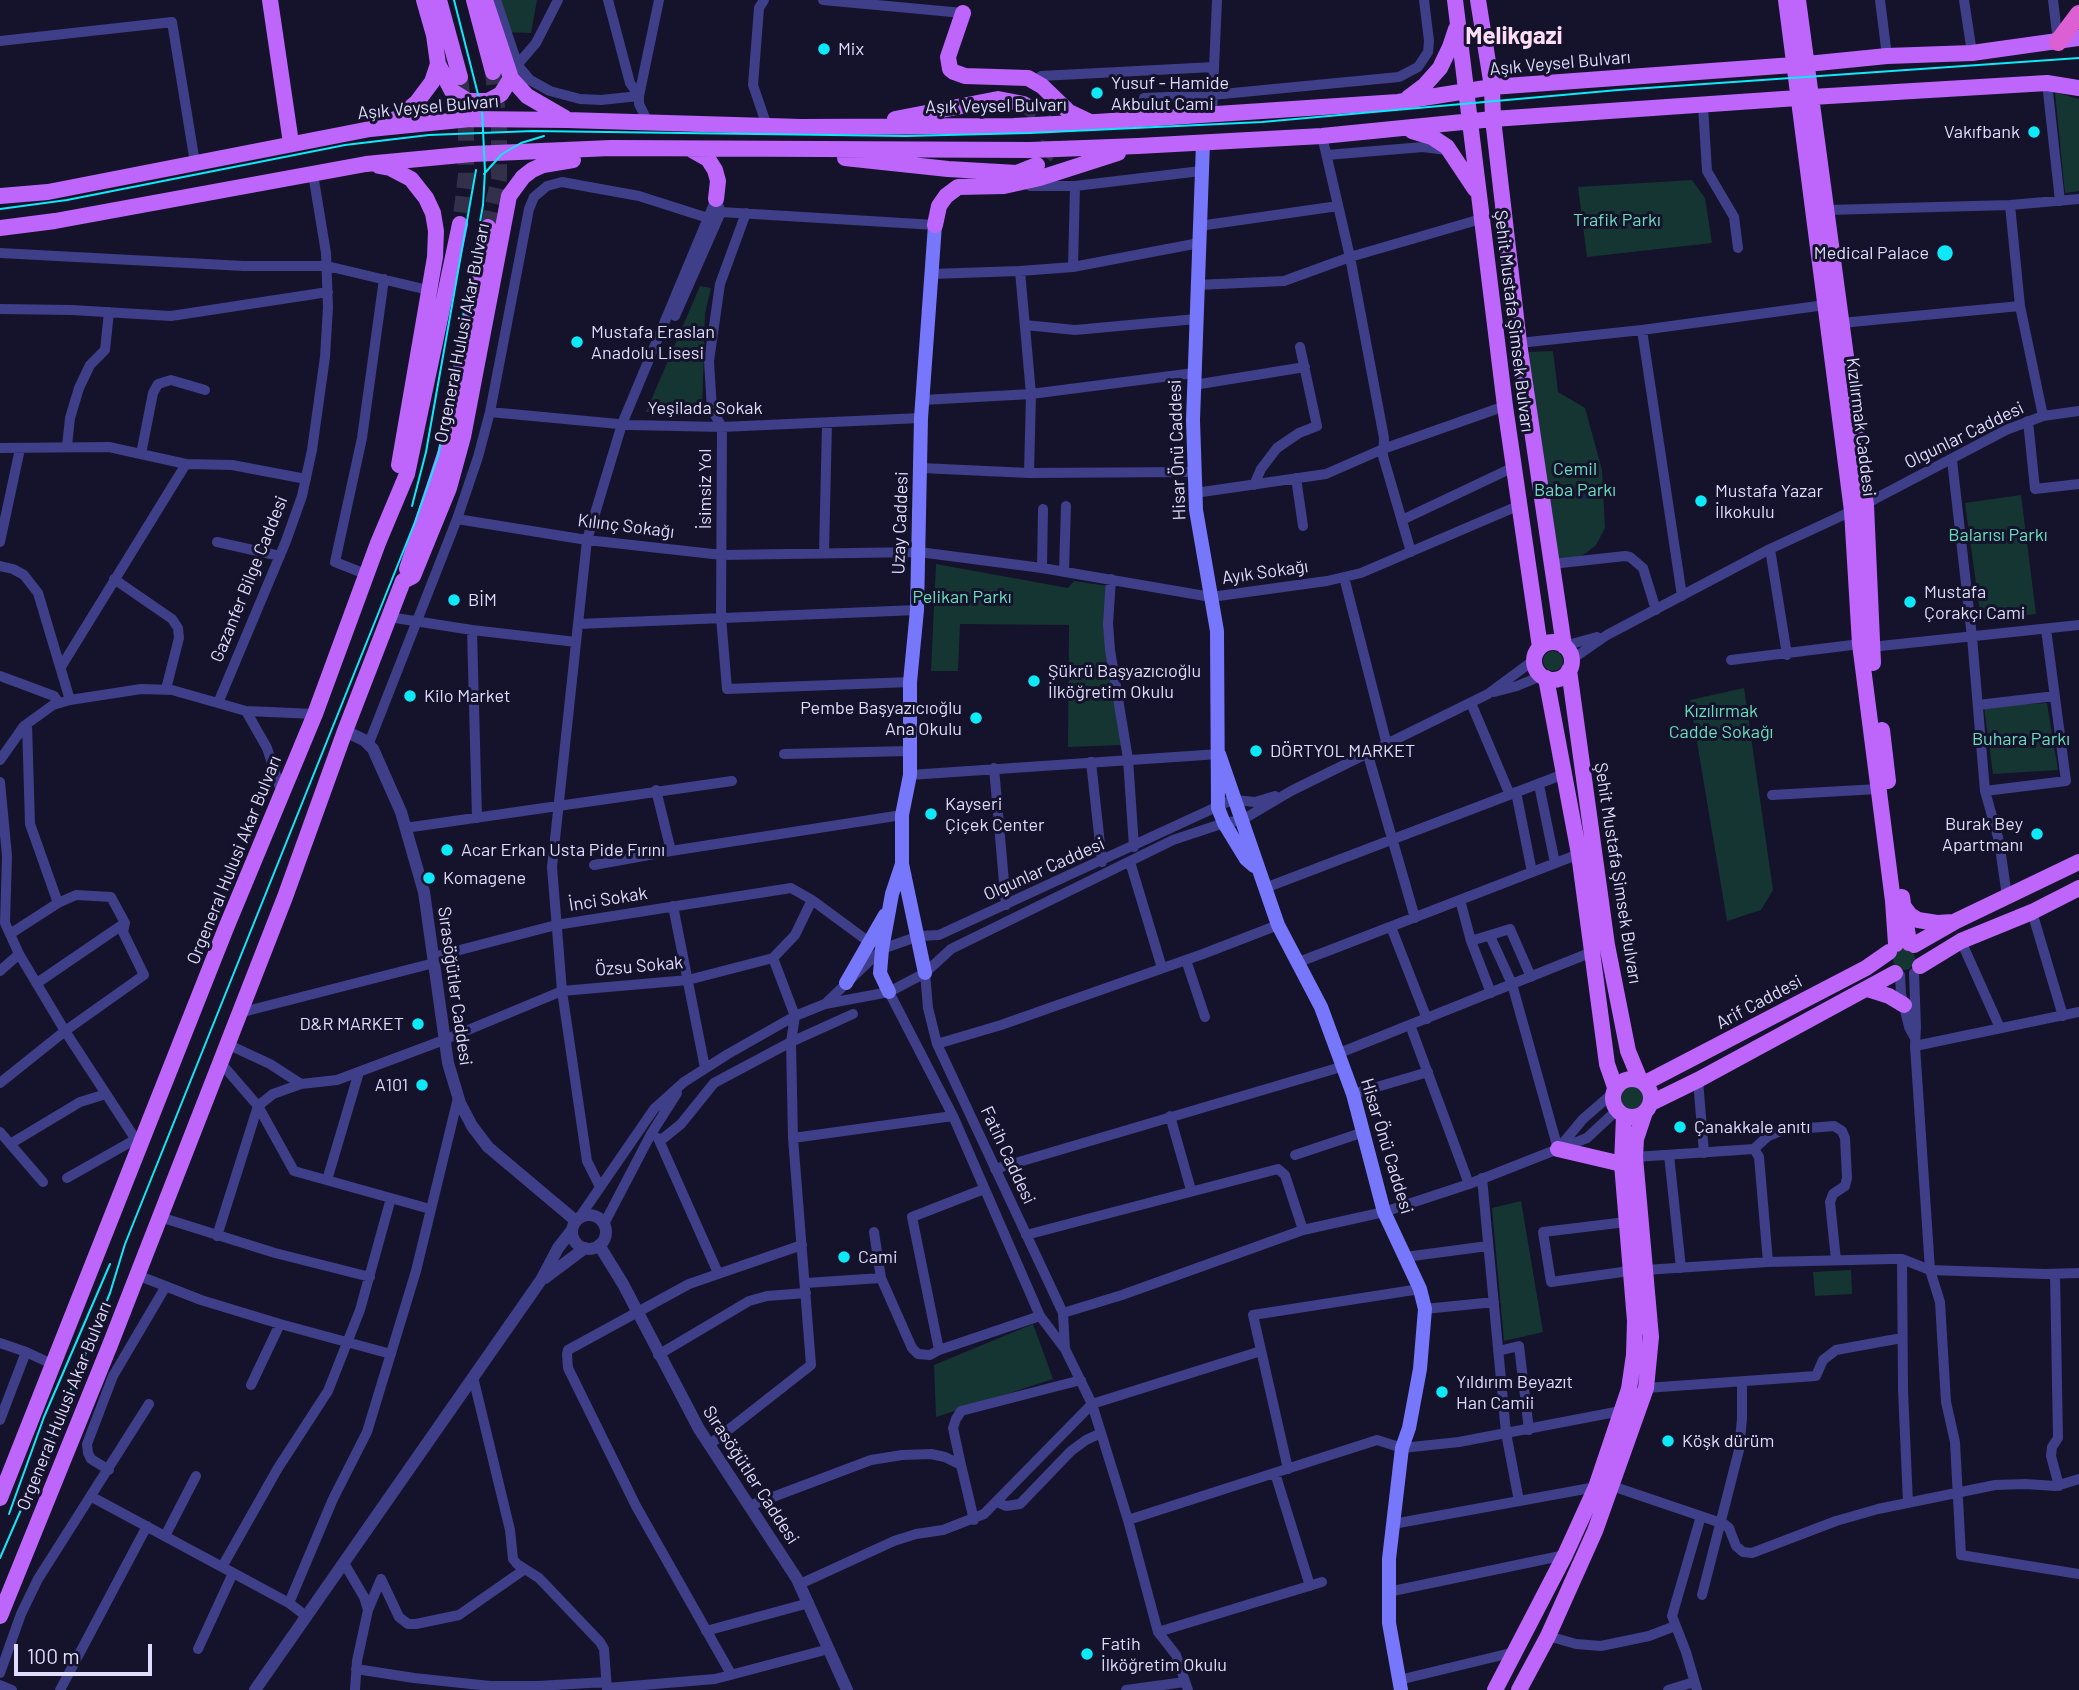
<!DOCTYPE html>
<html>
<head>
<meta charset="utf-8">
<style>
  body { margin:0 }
  #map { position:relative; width:2079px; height:1690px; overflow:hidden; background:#15122b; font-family:Barlow,sans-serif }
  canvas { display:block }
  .scale { position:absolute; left:14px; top:1644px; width:138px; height:32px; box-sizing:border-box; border:4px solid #dfdcfe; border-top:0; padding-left:9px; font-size:21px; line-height:24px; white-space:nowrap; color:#dfdcfe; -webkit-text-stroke:5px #15122b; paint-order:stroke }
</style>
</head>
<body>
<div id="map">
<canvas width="2079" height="1690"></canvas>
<div class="scale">100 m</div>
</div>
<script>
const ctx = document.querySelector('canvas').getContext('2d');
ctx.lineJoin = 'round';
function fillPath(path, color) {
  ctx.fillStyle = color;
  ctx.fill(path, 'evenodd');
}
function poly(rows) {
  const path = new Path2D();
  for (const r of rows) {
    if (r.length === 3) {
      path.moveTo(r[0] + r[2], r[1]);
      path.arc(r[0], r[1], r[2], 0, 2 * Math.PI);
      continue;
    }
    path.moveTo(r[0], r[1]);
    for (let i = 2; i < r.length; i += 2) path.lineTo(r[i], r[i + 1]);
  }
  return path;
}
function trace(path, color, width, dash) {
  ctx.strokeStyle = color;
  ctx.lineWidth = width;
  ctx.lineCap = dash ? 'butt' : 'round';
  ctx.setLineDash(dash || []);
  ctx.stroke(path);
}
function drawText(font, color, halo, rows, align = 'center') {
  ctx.font = font + ' Barlow,sans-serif';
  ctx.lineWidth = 6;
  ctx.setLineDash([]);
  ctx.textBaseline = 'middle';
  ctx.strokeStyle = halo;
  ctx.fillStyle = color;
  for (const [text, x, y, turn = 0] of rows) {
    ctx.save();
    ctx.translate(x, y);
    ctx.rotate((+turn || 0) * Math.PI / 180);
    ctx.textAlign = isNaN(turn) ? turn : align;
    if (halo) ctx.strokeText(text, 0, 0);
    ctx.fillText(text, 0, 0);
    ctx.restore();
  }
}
fillPath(poly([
  [491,0,537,0,531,33,502,32],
  [2055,92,2079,99,2079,191,2065,193],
  [1692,180,1705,198,1712,243,1587,257,1578,187],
  [700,286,711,288,705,313,702,414,646,412],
  [1553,351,1558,392,1585,408,1602,470,1605,528,1596,545,1586,553,1579,557,1558,559,1528,352],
  [2021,495,2036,614,1981,620,1965,503],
  [936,564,1068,588,1074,581,1108,586,1122,745,1068,747,1069,625,960,624,958,671,931,671],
  [1553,661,10],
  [1744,688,1773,890,1761,910,1727,921,1690,700],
  [2047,703,2058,770,1993,774,1984,707],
  [1904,959,11],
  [1632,1098,12],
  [1521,1201,1543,1332,1504,1341,1492,1208],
  [1851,1270,1852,1294,1815,1296,1813,1272],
  [1033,1324,1053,1379,936,1417,934,1365]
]), '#153532');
fillPath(poly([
  [1585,491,8]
]), '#112b50');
trace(poly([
  [460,77,466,126,466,175,460,224],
  [1024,104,1043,118,1048,128,1049,142,1045,156,1041,161],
  [488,227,499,178,499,125,493,72]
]), '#33304b', 16, [16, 8]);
trace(poly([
  [496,0,514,54,520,68,530,80,550,91,580,99,601,100,639,96,659,0],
  [608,0,630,83,639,96,639,104,649,124],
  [764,0,759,8,753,85,767,126],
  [823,0,963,13],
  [1880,0,1887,56],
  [1964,0,1972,53],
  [2053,0,2058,42],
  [0,41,172,22,195,163],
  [518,64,536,43,558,0],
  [1036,81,1041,76,1214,67],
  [2047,83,2060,201],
  [1144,98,1212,95,1399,77,1418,67,1428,52,1429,41,1424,0],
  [1703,106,1707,171,1734,217,1738,248],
  [1212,114,1217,0],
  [1322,136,1350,257,1384,438,1383,456,1411,552],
  [1327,155,1423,147,1447,150],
  [1030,186,1075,186,1201,171],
  [718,205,721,212,935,225],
  [2010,205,2020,306,2043,416],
  [1828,210,2010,205,2079,199],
  [746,213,720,284,709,361,712,410,722,427,721,617,727,689,910,682],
  [1199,226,1338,206],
  [0,253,244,266,327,266,428,290],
  [1073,267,1075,186],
  [1020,271,1031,394,1029,473],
  [931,274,1020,271,1073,267,1199,243],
  [1197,285,1284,281,1350,257,1481,219],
  [0,309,72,310,171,316,328,292],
  [675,316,721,212],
  [1841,323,2020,306],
  [1025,325,1075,330,1196,319],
  [1642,330,1682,596],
  [1519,343,1642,330,1825,305],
  [1194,385,1305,367],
  [923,400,1031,394,1194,373],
  [490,412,629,425,722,427,921,418],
  [2028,421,2035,489,2079,484],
  [67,446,70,418,79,388,90,365,105,350,109,312],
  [0,448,109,447,186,464,232,465,306,479],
  [141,454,153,393,158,384,171,380,205,390],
  [1952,460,1972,637,1985,791,1999,841,2007,896],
  [921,468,1029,473,1194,472],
  [1296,478,1303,526],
  [1254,485,1261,469,1277,448,1299,433,1317,426,1300,347],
  [1195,493,1326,474,1383,449,1505,406],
  [457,519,587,540,722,555,919,552,1042,568,1211,597,1327,581,1361,573,1520,505],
  [1402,520,1514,467],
  [0,542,20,449],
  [217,542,280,556],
  [1770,549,1787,655],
  [824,552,827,424],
  [1552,564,1625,556,1630,557,1643,568,1656,610],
  [0,566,13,569,24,575,38,593,70,700],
  [1042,568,1043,509],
  [1064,571,1066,506],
  [368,575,335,562,362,438,384,279],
  [1344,577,1387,745],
  [114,579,172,619,178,628,179,638,166,689],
  [1111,579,1108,624,1110,650,1128,759,1134,847],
  [389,617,472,630,576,642],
  [578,624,917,610],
  [472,630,477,818],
  [1564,646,1597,637],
  [1871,647,2079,625],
  [1571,660,1607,635,1770,549,1852,511,2006,430,2043,416,2079,411],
  [1731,660,1860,644],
  [61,667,186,464],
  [0,676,54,696,59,703],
  [1494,692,1517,686,1541,676],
  [218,703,286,541,302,496,312,450,325,357,328,307,326,253,313,174],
  [1471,703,1510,795],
  [1978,705,2055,696],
  [246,711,267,748,282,794],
  [369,743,457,519,478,457,490,412,529,209,534,197,547,186,562,182,639,196,708,218],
  [784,754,908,751],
  [1368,755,1415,918],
  [0,760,24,726,53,705,70,700,141,689,172,690,246,711,315,714],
  [1091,762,1102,862],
  [994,768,1006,905],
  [910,775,1219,754],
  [0,782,7,856,5,923,19,954,65,1031,140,1146],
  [1539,785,1555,863],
  [656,790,671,851],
  [1985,791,2066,781,2046,629],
  [1516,792,1532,872],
  [1772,795,1878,789],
  [405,828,732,781],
  [1130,862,1162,968],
  [594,865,671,851,902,815],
  [1265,888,1564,774],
  [1460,900,1471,941,1491,993],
  [673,906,705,1068],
  [2032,912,2063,1016],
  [1391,927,1427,1019],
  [10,934,58,903,30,824,27,724],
  [1471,941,1510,929,1531,977],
  [1961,941,2000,1028],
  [433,957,556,925,791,888,812,900,869,942],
  [1186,960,1205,1017],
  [1299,962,1579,854],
  [0,971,19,954],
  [925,973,928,1008,937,1044,1063,1313,1065,1349],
  [1914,973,1916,1027,1915,1046,1930,1270,2045,1274,2079,1273],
  [1900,975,1901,994,1909,1027,1915,1038],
  [37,983,125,923],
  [889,992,953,1116,1040,1316,1065,1349,1092,1404,1128,1520,1158,1632,1176,1655,1188,1690],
  [825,1004,882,949,919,936,939,935,1225,803,1234,800,1255,802,1275,796],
  [239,1013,434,963],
  [1410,1025,1469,1184],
  [227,1044,270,1064,301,1084],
  [937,1044,1001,1025,1203,954,1278,925],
  [1915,1046,2079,1012],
  [1337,1054,1592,952],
  [220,1062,258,1106,294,1171,430,1209],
  [1698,1080,1704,1153],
  [0,1083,65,1031,144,975,123,932,125,923,111,897,76,895,58,903],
  [1353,1094,1428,1072],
  [1170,1116,1191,1190],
  [0,1132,43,1182],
  [658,1138,718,1273],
  [793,1138,953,1116],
  [660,1141,681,1124,714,1083,791,1042,853,1014],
  [10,1144,80,1102,106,1094],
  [1561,1148,1587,1138,1617,1110],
  [1558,1149,1583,1119,1613,1093],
  [1754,1149,1768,1136,1783,1130,1834,1126,1842,1131,1845,1138,1847,1178,1845,1186,1833,1194,1830,1202,1836,1260],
  [1295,1155,1364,1132],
  [1669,1155,1681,1268],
  [1635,1157,1754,1149,1759,1157,1768,1262],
  [995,1169,1341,1067],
  [67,1178,136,1139],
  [1482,1178,1506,1433,1519,1501],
  [327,1180,359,1072],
  [600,1187,587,1161,562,991,552,867,587,540,622,424,716,199],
  [160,1217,275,1253,370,1277],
  [579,1218,654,1109,684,1082,728,1054,795,1016,825,1004,889,992,925,973,951,949,1173,840,1224,823,1242,820,1291,791,1488,694,1534,660],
  [1626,1222,1543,1232,1551,1282,1629,1271],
  [604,1224,651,1134,677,1093],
  [874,1232,881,1278,912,1348,918,1354,930,1355,939,1350,1040,1316],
  [1026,1235,1278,1169,1285,1175,1303,1230],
  [217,1236,258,1106,273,1094,301,1084,337,1080,444,1040,562,991,688,980,773,958,795,935,812,900],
  [1405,1257,1488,1246],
  [1902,1259,1903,1390,1908,1503],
  [1645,1270,1768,1262,1892,1259,1902,1259,1930,1270,1940,1302,1946,1402,1955,1442,1961,1555,2079,1574],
  [2055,1274,2058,1438,2052,1447,2051,1456,2059,1486],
  [137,1275,201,1300,280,1324,391,1354],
  [806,1283,881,1278],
  [1425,1309,1494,1302],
  [1063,1313,1122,1295,1303,1230,1384,1212,1469,1184,1558,1149,1512,984,1490,936],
  [0,1343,26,1352,52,1364],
  [939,1350,912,1217,984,1189],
  [1498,1351,1519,1346,1529,1430],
  [658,1355,749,1301,767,1296,806,1293],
  [473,1377,510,1530,513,1559,517,1564,539,1578,600,1642,604,1649,607,1690],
  [251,1385,280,1324],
  [1646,1388,1816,1376,1823,1360,1836,1350,1902,1338],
  [0,1420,26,1352],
  [709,1445,811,1365,793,1138,791,1042,795,1016,773,958],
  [961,1465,953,1428,956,1419,961,1411,1081,1380],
  [1288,1469,1253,1315,1420,1289],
  [109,1470,91,1459,88,1453,87,1444,113,1376,166,1286],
  [1275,1473,1310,1586],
  [1612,1486,1724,1524,1729,1528,1736,1546,1743,1552,1752,1553,1836,1521,1878,1509,1995,1485,2025,1484,2056,1486,2079,1479],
  [92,1497,289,1603],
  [997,1502,1006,1506,1020,1504,1071,1451,1086,1440,1101,1433],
  [749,1506,871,1460,902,1455,931,1454,945,1457,961,1465,974,1520],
  [1128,1520,1377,1440,1402,1448,1459,1442,1626,1410],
  [1393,1524,1596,1487],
  [165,1536,196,1476],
  [344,1563,364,1597,368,1610,357,1661,355,1690],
  [222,1567,278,1468,328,1391,360,1310,391,1198],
  [381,1579,399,1617,408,1624,416,1624,459,1615,525,1569],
  [800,1584,894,1541,916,1534,943,1530,984,1514,1092,1404,1261,1351],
  [1388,1592,1565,1555],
  [1702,1595,1739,1450,1742,1419,1742,1382],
  [368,1610,381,1579],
  [306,1616,289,1603,333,1499,367,1432,416,1271,458,1098],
  [706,1631,809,1603],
  [1158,1632,1322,1582],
  [1548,1636,1576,1644,1601,1646,1649,1636,1675,1626],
  [198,1649,233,1573],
  [356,1669,414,1678,490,1686,538,1686,606,1682],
  [0,1673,21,1614,38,1579,149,1404],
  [731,1674,636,1506,568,1368,567,1354,568,1350,689,1284,802,1245],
  [1399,1680,1515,1652],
  [0,1685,12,1690],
  [607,1688,715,1679,829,1649],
  [60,1690,147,1526],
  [1126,1690,1185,1682],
  [1668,1690,1694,1682],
  [1697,1690,1686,1652,1672,1616,1701,1516]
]), '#3f3e88', 10);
trace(poly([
  [345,731,364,740,373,749,401,812,424,892,448,1063,460,1103,472,1126,488,1147,576,1221],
  [589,1232,17],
  [599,1245,623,1284,699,1429,797,1579,847,1690],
  [545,1278,585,1248],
  [255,1690,541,1280,558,1248,572,1230]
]), '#3f3e88', 12);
trace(poly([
  [1203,143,1193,420,1196,510,1217,631,1218,808,1224,823,1246,859,1254,866],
  [1219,754,1278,925,1321,1007,1353,1094,1384,1212,1420,1289,1425,1309,1420,1369,1409,1428,1402,1448,1389,1559,1389,1623,1401,1690],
  [902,864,902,815,910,775,910,682,917,610,921,418,935,225],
  [846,983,885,915],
  [889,992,880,973,882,949,892,894,902,864,925,973]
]), '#7677fb', 14);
trace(poly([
  [270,0,291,143],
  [439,0,460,77],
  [474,0,493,72],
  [485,0,511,78,527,96,565,118],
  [1455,0,1505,406,1540,647],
  [1478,0,1492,87,1493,119,1519,343,1564,646],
  [1786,0,1852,511,1860,644,1893,901,1896,944],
  [1798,0,1866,505,1873,663],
  [963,13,948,57,950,69,954,72,965,76,1028,78,1042,86,1069,112,1088,121],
  [438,64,452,91,468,101,488,101,501,94,511,78],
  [1408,98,1424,86,1440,68,1450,47,1456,29],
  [895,119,998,99,1024,104],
  [385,123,398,118,417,102,432,82,438,64,434,35,424,0],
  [1412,131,1432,137,1447,147,1475,189],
  [692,150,708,159,715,170,718,181,716,199],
  [845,158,948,169,1017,173,1037,165],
  [379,166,390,168,411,179,426,198,433,213,436,231,435,257,399,465],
  [0,196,48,192,370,129,470,119,567,120,801,127,1014,126,1096,122,1398,102,1492,87,1807,64,1887,56,1972,53,2079,38],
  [935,225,939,206,946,196,958,187,1004,186,1040,178,1118,153],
  [0,228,55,221,366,164,472,154,611,148,1030,150,1138,146,1322,136,1493,119,1812,97,2047,83,2079,88],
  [407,569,449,442,488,227],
  [1553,661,19],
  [1569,670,1607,945,1628,1051,1640,1080],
  [1546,678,1579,854,1607,1064,1615,1087],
  [1882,730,1888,781],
  [1902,897,1909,943],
  [1904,907,1910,915,1918,920,1937,923,1953,922],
  [1914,945,1956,921,2079,862],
  [1920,966,1961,941,2032,912,2079,888],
  [1867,989,1889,996,1904,1005],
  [1632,1098,19],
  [1645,1083,1866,968,1889,952],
  [1651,1103,1698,1080,1895,973],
  [1558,1149,1622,1164],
  [0,1498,226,928,315,714,378,543,407,474,460,224],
  [0,1616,110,1345,285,897,345,731,403,581,413,576,449,488,463,437,509,196,523,177,532,170,543,165,573,160],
  [1495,1690,1565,1555,1596,1487,1629,1389,1634,1355,1635,1321,1622,1164,1624,1116],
  [1519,1690,1548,1636,1595,1531,1646,1388,1651,1337,1635,1157,1636,1139,1645,1112]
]), '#be66fb', 16);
trace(poly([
  [2058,42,2079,14]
]), '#dc60d4', 18);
trace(poly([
  [484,174,502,154,521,143,544,136],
  [0,209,67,200,345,145,429,135,533,131,906,136,1029,133,1262,122,1618,90,2079,58],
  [412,506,426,452,476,170],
  [9,1514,44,1417,110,1264],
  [0,1558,40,1466,110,1293,125,1244,415,522,438,456,483,205,485,171,482,110,454,0]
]), '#0ee9f9', 2);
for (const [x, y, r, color] of [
  [824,49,7,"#0ee9f9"],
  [1097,93,7,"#0ee9f9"],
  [2034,132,7,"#0ee9f9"],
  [1945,253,9,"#0ee9f9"],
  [577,342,7,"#0ee9f9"],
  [1701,501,7,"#0ee9f9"],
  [454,600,7,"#0ee9f9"],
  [1910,602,7,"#0ee9f9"],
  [1034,681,7,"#0ee9f9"],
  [410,696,7,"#0ee9f9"],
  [976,718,7,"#0ee9f9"],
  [1256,751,7,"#0ee9f9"],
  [931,814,7,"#0ee9f9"],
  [2037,834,7,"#0ee9f9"],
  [447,850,7,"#0ee9f9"],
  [429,878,7,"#0ee9f9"],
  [418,1024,7,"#0ee9f9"],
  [422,1085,7,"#0ee9f9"],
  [1680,1127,7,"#0ee9f9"],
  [844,1257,7,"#0ee9f9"],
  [1442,1392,7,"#0ee9f9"],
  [1668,1441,7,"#0ee9f9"],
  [1087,1654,7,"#0ee9f9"]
]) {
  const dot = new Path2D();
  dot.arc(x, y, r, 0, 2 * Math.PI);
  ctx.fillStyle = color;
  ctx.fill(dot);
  trace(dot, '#15122b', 2.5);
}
drawText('18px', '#dfdcfe', '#15122b', [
  ["Mix",838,49],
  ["Yusuf - Hamide",1111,83],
  ["Akbulut Cami",1111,104],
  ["Vakıfbank",2020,132,"right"],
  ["Medical Palace",1929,253,"right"],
  ["Mustafa Eraslan",591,332],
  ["Anadolu Lisesi",591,353],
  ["Mustafa Yazar",1715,491],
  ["İlkokulu",1715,512],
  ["Mustafa",1924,592],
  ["Çorakçı Cami",1924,613],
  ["BİM",468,600],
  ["Şükrü Başyazıcıoğlu",1048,671],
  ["İlköğretim Okulu",1048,692],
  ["Kilo Market",424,696],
  ["Pembe Başyazıcıoğlu",962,708,"right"],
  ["Ana Okulu",962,729,"right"],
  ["DÖRTYOL MARKET",1270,751],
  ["Kayseri",945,804],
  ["Çiçek Center",945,825],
  ["Burak Bey",2023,824,"right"],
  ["Apartmanı",2023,845,"right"],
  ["Acar Erkan Usta Pide Fırını",461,850],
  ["Komagene",443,878],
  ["D&R MARKET",404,1024,"right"],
  ["A101",408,1085,"right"],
  ["Çanakkale anıtı",1694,1127],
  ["Cami",858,1257],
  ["Yıldırım Beyazıt",1456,1382],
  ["Han Camii",1456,1403],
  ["Köşk dürüm",1682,1441],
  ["Fatih",1101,1644],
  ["İlköğretim Okulu",1101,1665]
], 'left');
drawText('18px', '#dfdcfe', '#15122b', [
  ["Aşık Veysel Bulvarı",1560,63,-5],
  ["Aşık Veysel Bulvarı",996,106,-1],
  ["Aşık Veysel Bulvarı",428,107,-5],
  ["Şehit Mustafa Şimsek Bulvarı",1514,321,83],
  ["Orgeneral Hulusi Akar Bulvarı",462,333,-79],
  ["Yeşilada Sokak",705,408],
  ["Kızılırmak Caddesi",1861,427,83],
  ["Olgunlar Caddesi",1964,435,-26],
  ["Hisar Önü Caddesi",1177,450,-92],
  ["İsimsiz Yol",705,489,-90],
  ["Uzay Caddesi",900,523,-88],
  ["Kılınç Sokağı",626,526,7],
  ["Ayık Sokağı",1265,572,-8],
  ["Gazanfer Bilge Caddesi",249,579,-68],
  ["Orgeneral Hulusi Akar Bulvarı",234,860,-68],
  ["Olgunlar Caddesi",1044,869,-24],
  ["Şehit Mustafa Şimsek Bulvarı",1618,873,81],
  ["İnci Sokak",608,899,-9],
  ["Özsu Sokak",639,966,-5],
  ["Sırasöğütler Caddesi",455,986,82],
  ["Arif Caddesi",1759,1002,-28],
  ["Hisar Önü Caddesi",1387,1146,73],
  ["Fatih Caddesi",1008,1155,65],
  ["Orgeneral Hulusi Akar Bulvarı",64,1406,-68],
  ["Sırasöğütler Caddesi",751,1475,57]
]);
drawText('18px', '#68debd', '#15122b', [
  ["Trafik Parkı",1617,220],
  ["Cemil",1575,469],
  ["Baba Parkı",1575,490],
  ["Balarısı Parkı",1998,535],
  ["Pelikan Parkı",962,597],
  ["Kızılırmak",1721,711],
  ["Cadde Sokağı",1721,732],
  ["Buhara Parkı",2021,739]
]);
drawText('bold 24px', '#fedef4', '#15122b', [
  ["Melikgazi",1514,36]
]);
</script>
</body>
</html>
